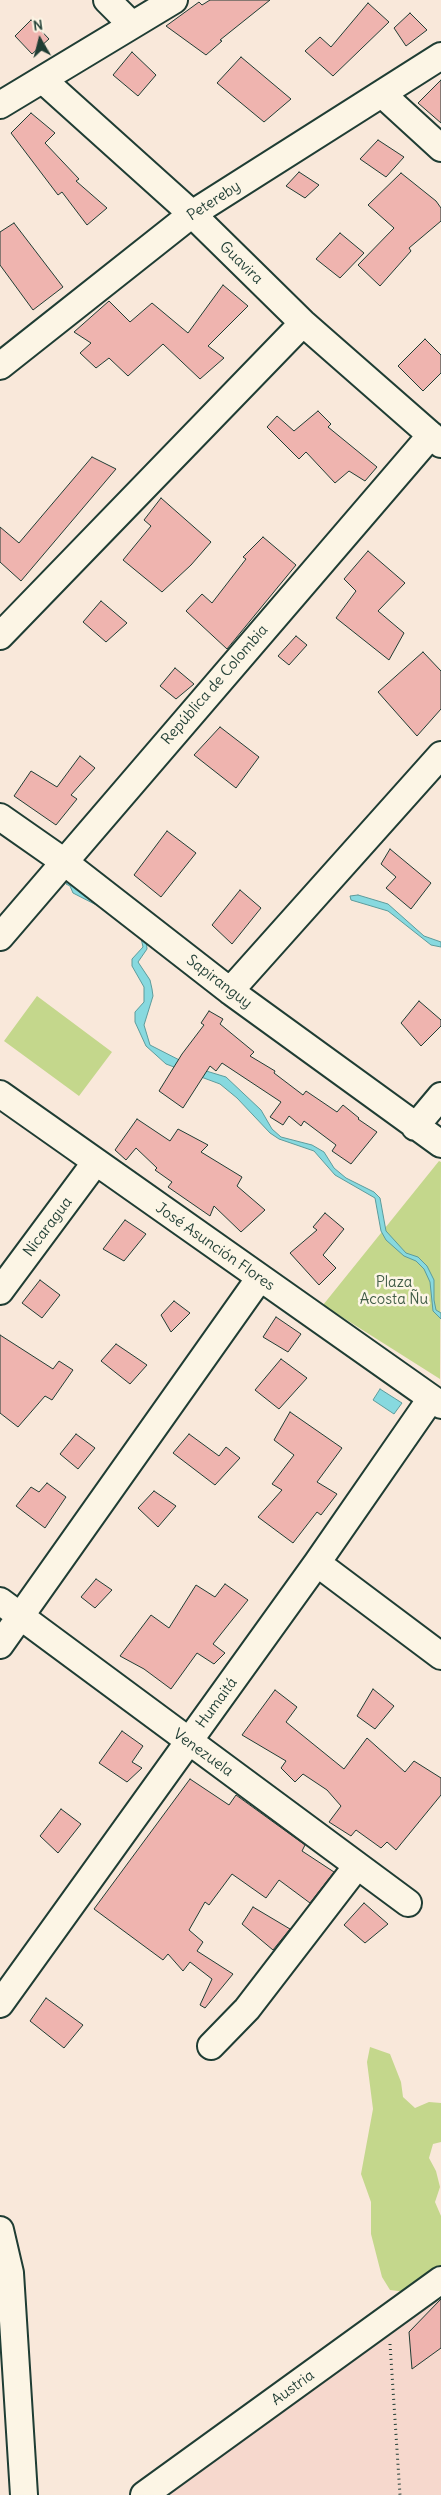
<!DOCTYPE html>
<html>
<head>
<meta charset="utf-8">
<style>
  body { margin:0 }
  #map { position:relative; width:441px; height:2495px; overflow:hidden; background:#f9e8da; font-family:Delius,sans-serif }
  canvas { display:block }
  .north { position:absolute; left:15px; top:15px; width:50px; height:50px; -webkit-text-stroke:4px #fcf5e5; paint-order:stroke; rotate:352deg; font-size:14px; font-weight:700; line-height:20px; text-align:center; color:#1f3d34 }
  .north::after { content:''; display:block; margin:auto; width:18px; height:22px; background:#1f3d34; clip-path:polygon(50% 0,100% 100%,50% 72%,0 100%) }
</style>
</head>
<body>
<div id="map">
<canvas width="441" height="2495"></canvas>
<div class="north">N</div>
</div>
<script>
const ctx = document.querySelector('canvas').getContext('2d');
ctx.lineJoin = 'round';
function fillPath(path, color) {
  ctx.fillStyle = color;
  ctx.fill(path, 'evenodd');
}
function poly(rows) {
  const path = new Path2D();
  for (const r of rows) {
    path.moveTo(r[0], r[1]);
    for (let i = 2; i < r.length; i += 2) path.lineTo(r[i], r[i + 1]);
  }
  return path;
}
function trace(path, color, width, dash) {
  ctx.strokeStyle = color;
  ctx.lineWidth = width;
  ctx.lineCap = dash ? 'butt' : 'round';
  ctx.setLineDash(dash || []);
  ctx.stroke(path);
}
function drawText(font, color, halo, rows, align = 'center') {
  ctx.font = font + ' Delius,sans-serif';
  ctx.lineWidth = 5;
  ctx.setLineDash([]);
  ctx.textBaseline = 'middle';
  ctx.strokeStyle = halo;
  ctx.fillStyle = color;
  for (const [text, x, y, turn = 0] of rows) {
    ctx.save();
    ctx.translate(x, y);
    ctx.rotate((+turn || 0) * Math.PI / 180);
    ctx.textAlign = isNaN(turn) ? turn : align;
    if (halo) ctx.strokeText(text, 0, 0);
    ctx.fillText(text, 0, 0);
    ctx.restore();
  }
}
fillPath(poly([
  [441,2287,441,2495,159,2495]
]), '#f6d8cd');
fillPath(poly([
  [37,996,112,1052,79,1096,4,1041],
  [439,1161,441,1162,440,1379,323,1305],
  [370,2047,390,2054,401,2082,403,2097,415,2108,429,2102,441,2103,441,2142,433,2144,429,2158,436,2171,440,2187,435,2202,441,2216,441,2272,406,2292,390,2290,382,2277,371,2234,371,2202,361,2174,373,2109,367,2062]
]), '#c4d78c');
const water = poly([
  [68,882,70,882,146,938,147,949,138,962,150,980,152,989,153,996,144,1025,150,1045,193,1067,226,1077,261,1110,272,1129,281,1137,312,1145,324,1152,334,1168,346,1178,374,1192,380,1198,386,1231,406,1253,418,1257,427,1266,434,1280,434,1300,436,1310,441,1313,441,1319,433,1311,430,1282,424,1269,416,1261,404,1256,386,1240,381,1231,375,1198,335,1175,314,1151,279,1139,270,1133,237,1098,220,1084,166,1064,146,1046,135,1022,135,1012,144,1002,144,987,132,966,132,959,143,947,141,938,110,912,73,893,70,886,66,884,68,882],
  [358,895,388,904,424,936,441,942,441,947,431,945,388,911,351,900,350,896,358,895],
  [380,1389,402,1403,394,1414,373,1400,380,1389]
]);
fillPath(water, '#87d9df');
trace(water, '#5d9b9b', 1);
const building = poly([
  [210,0,270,0,220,40,222,41,206,55,166,26,199,2,202,5,210,0],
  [368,3,389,22,333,76,305,51,320,37,331,47,368,3],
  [410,13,427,30,406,46,394,28,410,13],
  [31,20,49,39,32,54,15,36,31,20],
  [132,52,156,75,138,96,113,75,132,52],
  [241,57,291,99,264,122,217,83,241,57],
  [441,80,441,123,418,103,441,80],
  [31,113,55,133,45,143,79,179,76,181,107,208,87,225,62,192,58,195,11,133,31,113],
  [378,140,404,157,386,177,360,159,378,140],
  [299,172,319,185,305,198,286,186,299,172],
  [401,173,436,201,441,208,441,221,409,248,411,251,380,286,358,265,394,228,368,205,401,173],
  [14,223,63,287,33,310,0,265,0,232,14,223],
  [340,233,364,253,340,278,316,259,340,233],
  [223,285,248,306,208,346,224,358,200,379,163,344,128,376,109,358,96,368,80,353,91,343,74,332,109,301,130,322,152,303,188,333,223,285],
  [425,339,441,355,441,373,423,391,398,366,425,339],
  [318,411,331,424,328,427,377,467,365,481,349,471,335,483,306,452,299,459,267,427,277,416,294,431,318,411],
  [92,457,116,469,21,581,0,562,0,527,19,543,92,457],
  [161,498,211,542,191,565,162,592,123,560,151,526,144,520,161,498],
  [263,537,296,565,227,649,186,611,202,594,212,603,246,559,243,557,263,537],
  [368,551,405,583,378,611,404,633,389,660,336,618,356,591,344,579,368,551],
  [101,601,127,623,106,642,83,622,101,601],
  [296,636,307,645,289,665,278,656,296,636],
  [423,652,441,671,441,709,417,736,378,692,423,652],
  [175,668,194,684,176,699,160,686,175,668],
  [220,727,259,757,236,788,194,755,220,727],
  [80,756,95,768,71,795,77,799,56,825,14,796,31,771,57,787,80,756],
  [167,831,196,853,161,897,134,875,167,831],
  [390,849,431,883,411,909,386,888,396,877,381,864,390,849],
  [240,890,261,908,232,944,212,925,240,890],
  [419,1001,441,1020,441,1026,421,1046,401,1023,419,1001],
  [209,1011,223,1019,220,1024,254,1052,250,1056,275,1071,274,1073,303,1095,306,1091,337,1112,343,1105,359,1118,358,1119,377,1132,351,1164,332,1151,336,1145,304,1121,301,1126,289,1116,283,1125,270,1117,281,1102,222,1063,216,1071,210,1066,183,1108,159,1091,182,1054,204,1025,201,1023,209,1011],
  [137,1119,170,1141,178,1129,208,1145,201,1152,242,1177,237,1186,265,1210,241,1232,214,1206,210,1216,168,1187,172,1182,155,1170,157,1168,136,1148,126,1160,115,1150,137,1119],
  [325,1213,344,1229,323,1255,336,1268,319,1285,290,1253,317,1230,313,1227,325,1213],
  [125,1220,146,1234,124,1261,103,1249,125,1220],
  [40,1280,60,1295,42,1318,22,1303,40,1280],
  [174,1301,190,1313,171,1332,161,1315,174,1301],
  [276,1317,301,1334,288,1352,263,1337,276,1317],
  [0,1335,53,1369,59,1361,73,1370,52,1400,45,1396,18,1427,0,1413,0,1335],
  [116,1344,147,1365,130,1384,101,1361,116,1344],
  [281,1359,307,1378,279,1409,255,1390,281,1359],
  [290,1412,342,1448,317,1482,337,1494,321,1515,317,1512,293,1543,258,1517,282,1490,272,1484,294,1455,274,1440,290,1412],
  [76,1434,95,1448,78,1469,60,1454,76,1434],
  [189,1434,219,1456,226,1447,240,1458,215,1485,173,1453,189,1434],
  [47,1483,66,1497,45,1528,16,1506,31,1487,39,1492,47,1483],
  [154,1491,176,1506,158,1527,138,1508,154,1491],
  [96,1579,112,1590,95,1608,81,1597,96,1579],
  [225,1584,248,1600,213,1644,225,1653,214,1664,197,1653,171,1689,144,1669,120,1656,151,1615,169,1628,196,1585,215,1597,225,1584],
  [373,1689,394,1706,375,1729,357,1716,373,1689],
  [275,1690,297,1707,286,1722,344,1769,367,1738,405,1772,414,1761,441,1778,441,1795,396,1850,387,1842,381,1848,356,1830,351,1836,329,1822,341,1806,327,1790,303,1774,295,1782,281,1768,286,1761,242,1735,275,1690],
  [122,1731,143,1746,132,1762,142,1768,127,1782,99,1763,122,1731],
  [190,1779,229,1805,236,1795,305,1845,302,1851,334,1872,310,1903,279,1880,266,1898,232,1874,209,1905,205,1902,189,1930,203,1942,197,1951,233,1974,205,2008,200,2005,212,1979,190,1962,183,1971,168,1954,163,1960,94,1909,190,1779],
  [61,1809,81,1824,58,1853,40,1836,61,1809],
  [364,1903,388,1924,365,1943,344,1925,364,1903],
  [253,1907,290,1929,273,1950,242,1924,253,1907],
  [46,1998,83,2025,64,2048,30,2021,46,1998],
  [441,2299,441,2348,412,2369,409,2332,441,2299]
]);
fillPath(building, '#efb4af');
trace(building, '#1f3d34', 1);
const minor = poly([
  [107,0,132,25],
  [43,80,192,214,303,323,441,444],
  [382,94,441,148],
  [0,105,174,0],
  [0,366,192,214,441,56],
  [0,636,303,323],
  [0,817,63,861,230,991,441,1144],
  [0,937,431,435],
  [230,991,441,755],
  [0,1094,441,1405],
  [415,1127,441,1096],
  [0,1291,95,1163],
  [317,1563,441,1656],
  [0,1601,408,1903],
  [0,1645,259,1279],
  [0,2004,317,1563,430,1400],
  [211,2046,247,2009,357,1866],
  [0,2230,10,2273,24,2495],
  [144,2495,441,2280]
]);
trace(minor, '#1f3d34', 30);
trace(poly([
  [390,2344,400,2495]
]), '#1f3d34', 3, [1, 4]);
trace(minor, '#fcf5e5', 26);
drawText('15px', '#1f3d34', '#fcf5e5', [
  ["Petereby",214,201,-33],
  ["Guavira",241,263,44],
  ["República de Colombia",215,685,-49],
  ["Sapiranguy",219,982,37],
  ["Nicaragua",48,1227,-53],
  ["José Asunción Flores",215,1247,35],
  ["Humaitá",217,1703,-54],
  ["Venezuela",203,1753,36],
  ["Austria",293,2388,-36]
]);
drawText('15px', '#405c46', '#fcf5e5', [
  ["Plaza",394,1283],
  ["Acosta Ñu",394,1300]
]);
</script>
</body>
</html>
